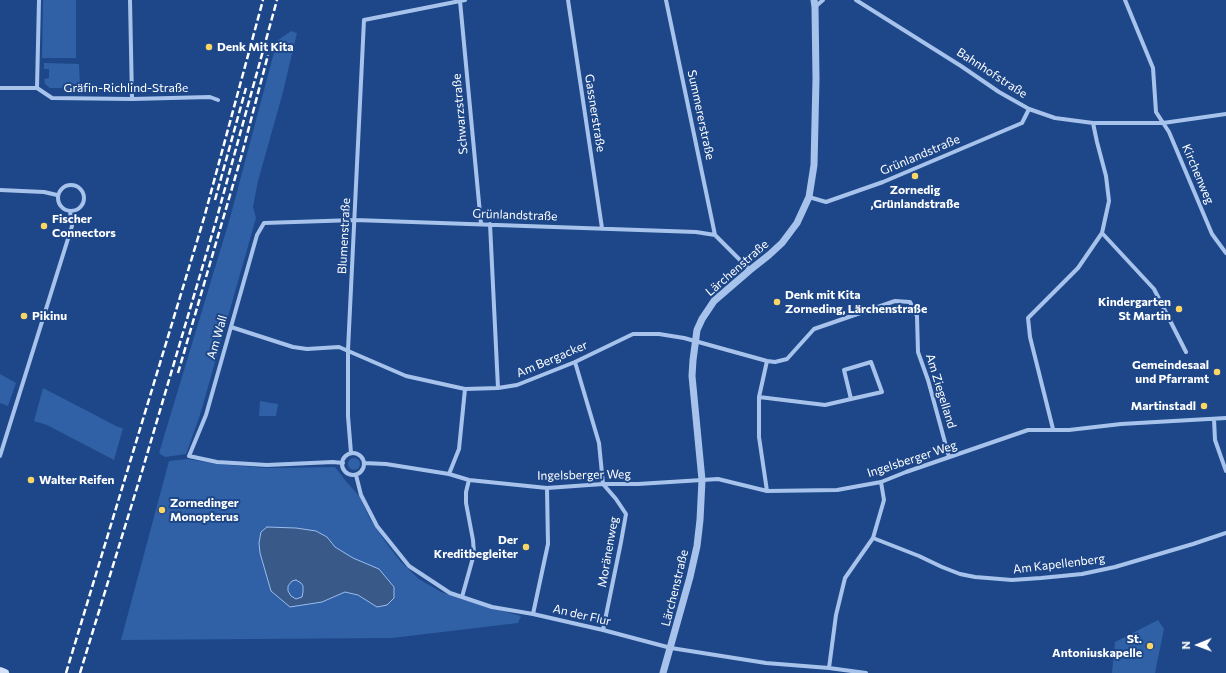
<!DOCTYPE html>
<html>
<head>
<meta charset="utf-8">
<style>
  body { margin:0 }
  #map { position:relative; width:1226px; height:673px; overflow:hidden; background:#1d4789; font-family:Commissioner,sans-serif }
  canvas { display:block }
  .north { position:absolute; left:1178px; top:625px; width:40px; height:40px; -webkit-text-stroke:3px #1d4789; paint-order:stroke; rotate:269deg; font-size:11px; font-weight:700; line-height:16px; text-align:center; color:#fff }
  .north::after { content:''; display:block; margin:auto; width:14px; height:18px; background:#fff; clip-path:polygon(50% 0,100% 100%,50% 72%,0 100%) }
</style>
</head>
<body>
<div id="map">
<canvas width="1226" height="673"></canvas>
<div class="north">N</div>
</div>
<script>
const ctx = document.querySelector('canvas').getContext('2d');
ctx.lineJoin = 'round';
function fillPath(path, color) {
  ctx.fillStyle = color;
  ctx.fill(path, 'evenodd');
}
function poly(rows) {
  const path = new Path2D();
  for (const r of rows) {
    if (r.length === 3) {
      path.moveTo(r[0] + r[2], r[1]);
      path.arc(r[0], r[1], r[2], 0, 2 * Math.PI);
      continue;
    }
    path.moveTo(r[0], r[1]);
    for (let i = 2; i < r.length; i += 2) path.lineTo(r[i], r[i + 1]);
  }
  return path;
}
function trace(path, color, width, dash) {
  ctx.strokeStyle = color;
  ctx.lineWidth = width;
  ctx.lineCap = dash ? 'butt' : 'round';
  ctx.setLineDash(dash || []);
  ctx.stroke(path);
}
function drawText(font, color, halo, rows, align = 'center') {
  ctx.font = font + ' Commissioner,sans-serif';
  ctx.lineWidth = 4;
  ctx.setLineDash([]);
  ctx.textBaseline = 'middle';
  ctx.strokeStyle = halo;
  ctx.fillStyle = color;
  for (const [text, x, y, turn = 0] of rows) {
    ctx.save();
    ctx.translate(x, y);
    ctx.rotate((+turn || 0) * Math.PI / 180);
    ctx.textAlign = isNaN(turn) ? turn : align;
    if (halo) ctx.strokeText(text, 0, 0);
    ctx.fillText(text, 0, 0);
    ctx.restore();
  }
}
fillPath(poly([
  [43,0,76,0,76,58,42,58],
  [291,31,297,33,283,92,258,181,253,207,256,218,200,415,186,454,165,457,159,453,230,218,277,41],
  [44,63,79,64,80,88,50,88,45,84,44,79,49,78,49,69,44,69],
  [0,374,16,383,8,406,0,403],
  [43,388,118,427,123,428,114,460,47,425,34,421],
  [260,401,278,404,276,416,259,416],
  [354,464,6],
  [188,459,217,464,266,468,335,467,345,480,359,496,370,519,387,544,401,562,419,579,441,592,481,605,521,616,518,623,392,638,121,640,169,461],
  [1158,620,1164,629,1155,673,1112,673,1115,642]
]), '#3060a6');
const water = poly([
  [267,527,296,528,316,531,327,537,335,547,353,558,379,569,394,587,394,598,387,605,377,607,358,595,345,592,322,602,290,607,271,591,260,553,259,543,261,532,267,527],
  [296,580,301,583,303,586,303,592,302,597,296,599,291,596,288,591,288,586,292,581,296,580]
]);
fillPath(water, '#395989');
trace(water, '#9abdee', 1);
trace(poly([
  [130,0,132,99],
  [568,0,602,228],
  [666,0,715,235],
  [856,0,961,66,999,92,1029,109,1055,118,1093,123,1163,123,1226,114],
  [1125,0,1153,68,1156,112,1169,132,1212,234,1226,253],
  [460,1,481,224],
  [815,7,823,0],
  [0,88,37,88],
  [37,88,52,98,132,99,210,97,218,100],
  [37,88,39,0],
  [71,198,13],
  [0,190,44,192,57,195],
  [809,197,826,202,883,182,1022,123,1029,109],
  [490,224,498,388],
  [1102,233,1154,289,1186,352],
  [231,327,293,347,307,349,339,347,406,376,465,389,498,388,517,385,575,362,633,334,659,334,684,338,767,361,775,362,787,359,814,329,895,301,910,302,917,316,918,352,928,380,949,457],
  [767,361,759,397,759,437,767,491],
  [575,362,599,443,603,484,616,499,626,514,621,542,603,630],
  [759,397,825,405,851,399,882,392,871,362,844,370,851,399],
  [1214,419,1215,440,1226,471],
  [1053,429,1030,337,1028,318,1078,268,1102,233,1109,201,1106,176,1097,142,1093,123],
  [351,453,348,416,348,350,364,20,465,0],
  [353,464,11],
  [0,456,72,226,70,211],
  [343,463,333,462,267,465,217,462,189,456,206,415,257,235,264,223,355,220,696,232,715,235,750,270],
  [364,463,386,464,449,474,469,480,547,488,603,484,638,484,718,479,767,491,837,490,881,482,906,472,1028,430,1069,430,1121,424,1226,418],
  [449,474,459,449,465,389],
  [356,475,361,495,377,526,409,566,450,593,492,607,533,614,603,630,671,648,766,663,829,668,866,673],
  [873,538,919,556,942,567,960,574,975,577,1012,580,1041,578,1082,574,1115,567,1193,544,1226,533],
  [462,597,474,554,473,540,466,503,466,492,469,480],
  [533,614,548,544,547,488],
  [829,668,836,615,845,578,873,538,884,500,881,482]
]), '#a7c3ec', 4);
trace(poly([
  [663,673,690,577,697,546,700,520,702,480,692,376,693,360,697,330,702,319,714,301,750,270,769,255,782,243,797,223,809,197,814,165,816,79,815,7,814,0]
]), '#a7c3ec', 7);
trace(poly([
  [0,671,5,673]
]), '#d3e1f9', 8);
trace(poly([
  [215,200,246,88],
  [178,373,242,154,268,55],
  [66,673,204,218,263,0],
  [80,673,143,468,216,221,277,0]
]), '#fff', 2.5, [7, 3]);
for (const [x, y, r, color] of [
  [209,47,4,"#fcd665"],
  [915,176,4,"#fcd665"],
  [44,226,4,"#fcd665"],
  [777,302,4,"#fcd665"],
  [1179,309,4,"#fcd665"],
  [24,316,4,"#fcd665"],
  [1217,372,4,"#fcd665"],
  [1204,406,4,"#fcd665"],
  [31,480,4,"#fcd665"],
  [162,510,4,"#fcd665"],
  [526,547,4,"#fcd665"],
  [1150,646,4,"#fcd665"]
]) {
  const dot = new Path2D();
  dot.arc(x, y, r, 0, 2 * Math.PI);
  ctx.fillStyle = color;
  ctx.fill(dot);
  trace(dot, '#1d4789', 1.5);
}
drawText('bold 12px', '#fff', '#1d4789', [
  ["Denk Mit Kita",217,47],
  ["Zornedig",915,190,"center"],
  [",Grünlandstraße",915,204,"center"],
  ["Fischer",52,219],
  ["Connectors",52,233],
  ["Denk mit Kita",785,295],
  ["Zorneding, Lärchenstraße",785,309],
  ["Kindergarten",1171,302,"right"],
  ["St Martin",1171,316,"right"],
  ["Pikinu",32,316],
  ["Gemeindesaal",1209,365,"right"],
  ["und Pfarramt",1209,379,"right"],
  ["Martinstadl",1196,406,"right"],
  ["Walter Reifen",39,480],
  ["Zornedinger",170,503],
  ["Monopterus",170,517],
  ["Der",518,540,"right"],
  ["Kreditbegleiter",518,554,"right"],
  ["St.",1142,639,"right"],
  ["Antoniuskapelle",1142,653,"right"]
], 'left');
drawText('12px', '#fff', '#1d4789', [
  ["Bahnhofstraße",992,73,33],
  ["Gräfin-Richlind-Straße",126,88],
  ["Gassnerstraße",595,113,81],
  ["Schwarzstraße",460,114,-95],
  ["Summererstraße",701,115,78],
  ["Grünlandstraße",920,155,-23],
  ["Kirchenweg",1198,174,67],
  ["Grünlandstraße",515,215,2],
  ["Blumenstraße",344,236,-87],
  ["Lärchenstraße",737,268,-41],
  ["Am Wall",217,337,-74],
  ["Am Bergacker",552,359,-23],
  ["Am Ziegelland",941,391,73],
  ["Ingelsberger Weg",912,459,-18],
  ["Ingelsberger Weg",584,475,-1],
  ["Moränenweg",608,552,-80],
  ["Am Kapellenberg",1059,564,-7],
  ["Lärchenstraße",675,588,-76],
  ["An der Flur",582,615,13]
]);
</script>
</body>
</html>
